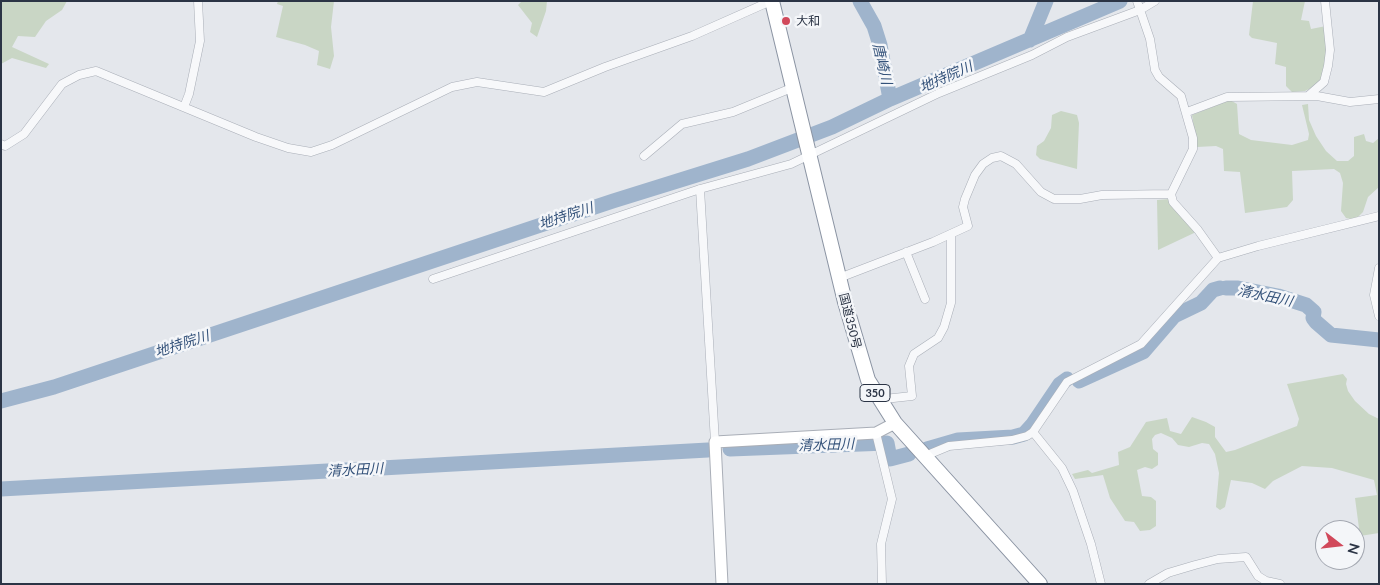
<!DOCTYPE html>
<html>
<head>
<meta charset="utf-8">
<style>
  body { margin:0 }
  #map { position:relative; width:1380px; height:585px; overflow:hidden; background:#e4e7ec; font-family:Lato,sans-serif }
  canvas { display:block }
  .frame { position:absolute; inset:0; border:2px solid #2b3445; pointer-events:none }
  .north { position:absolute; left:1315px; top:520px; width:50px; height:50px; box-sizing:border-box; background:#f4f6f9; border:1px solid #a4a8b1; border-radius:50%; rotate:106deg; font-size:14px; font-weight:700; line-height:20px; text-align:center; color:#2b3445 }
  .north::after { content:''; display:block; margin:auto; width:18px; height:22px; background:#d1495b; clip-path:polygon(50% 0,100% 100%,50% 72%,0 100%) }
</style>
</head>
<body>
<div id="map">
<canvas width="1380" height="585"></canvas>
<div class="frame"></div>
<div class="north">N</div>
</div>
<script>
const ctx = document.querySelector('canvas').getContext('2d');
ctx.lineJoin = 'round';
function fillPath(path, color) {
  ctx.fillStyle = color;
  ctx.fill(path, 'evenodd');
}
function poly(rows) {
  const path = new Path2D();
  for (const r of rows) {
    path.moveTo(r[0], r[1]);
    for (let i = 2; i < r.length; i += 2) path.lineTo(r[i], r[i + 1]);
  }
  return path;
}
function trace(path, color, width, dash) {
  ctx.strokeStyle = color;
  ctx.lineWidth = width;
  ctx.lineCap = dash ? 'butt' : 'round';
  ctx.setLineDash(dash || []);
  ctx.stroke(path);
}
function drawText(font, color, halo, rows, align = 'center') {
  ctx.font = font + ' Lato,"Noto Sans JP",sans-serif';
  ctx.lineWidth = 5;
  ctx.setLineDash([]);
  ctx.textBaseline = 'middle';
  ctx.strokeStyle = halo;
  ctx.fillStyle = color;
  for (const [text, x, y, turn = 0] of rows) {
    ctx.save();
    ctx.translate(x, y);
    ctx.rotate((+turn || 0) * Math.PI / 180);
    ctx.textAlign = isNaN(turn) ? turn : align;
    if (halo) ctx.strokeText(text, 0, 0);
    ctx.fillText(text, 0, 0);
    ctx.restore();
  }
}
fillPath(poly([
  [1,1,67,1,62,10,46,21,35,37,18,36,12,47,49,64,46,68,12,58,1,64],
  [278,1,334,1,331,27,334,56,330,69,317,65,319,51,305,45,276,37,283,6,277,4],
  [522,1,547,1,546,11,537,37,530,32,532,23,518,5],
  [1253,1,1305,1,1301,20,1309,21,1311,29,1326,26,1327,56,1321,80,1315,86,1305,91,1292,92,1286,86,1286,67,1275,64,1277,43,1252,38,1249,35],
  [1230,100,1237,104,1239,134,1251,140,1292,145,1308,140,1309,134,1302,105,1308,104,1309,120,1316,136,1326,151,1337,161,1348,161,1354,156,1354,137,1364,134,1366,141,1373,143,1379,138,1379,187,1368,197,1363,212,1355,220,1346,218,1341,211,1343,183,1340,173,1334,169,1292,171,1293,200,1287,207,1245,213,1240,172,1224,171,1223,149,1216,146,1197,147,1192,115],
  [1061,111,1077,115,1079,123,1077,169,1040,159,1036,155,1037,146,1044,141,1051,128,1052,115],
  [1170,199,1197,229,1194,233,1158,250,1157,200],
  [1343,374,1347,379,1346,384,1348,391,1355,401,1369,414,1379,419,1379,533,1360,536,1355,498,1377,495,1374,480,1332,468,1302,466,1273,481,1265,489,1252,483,1231,480,1225,507,1220,510,1216,507,1219,473,1215,454,1209,444,1202,443,1189,447,1178,445,1172,438,1161,433,1155,435,1152,439,1153,449,1158,453,1158,465,1152,469,1145,467,1137,470,1142,496,1151,497,1156,501,1156,526,1150,530,1140,531,1134,522,1125,521,1110,498,1103,475,1075,479,1072,474,1088,470,1092,473,1119,465,1118,452,1130,447,1146,422,1167,418,1170,431,1181,434,1192,417,1206,422,1215,427,1215,437,1226,452,1235,450,1297,426,1299,419,1287,384]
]), '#c9d6c5');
trace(poly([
  [860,1,874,26,880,45,890,99],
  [1030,40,1046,1],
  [1226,288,1238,288,1278,296,1306,305,1314,312,1313,318,1316,322,1331,335,1379,340],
  [1079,381,1143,352,1174,316,1201,303,1213,290,1220,288],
  [1,401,54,387,613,201,748,159,832,127,890,99,1120,1],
  [730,449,887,443,890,459,909,454],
  [927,449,958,440,1013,437,1024,434,1033,424,1060,384,1067,379],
  [1,489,708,450]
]), '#9fb4cc', 15);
const street = poly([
  [1137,1,1150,39,1155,70,1159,77,1181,96,1193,138,1193,149,1171,194,1173,202,1198,230,1218,258],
  [1308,96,1324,82,1328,66,1330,50,1325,1],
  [184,107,189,94,200,41,198,1],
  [1187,112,1227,97,1317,96,1350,102,1379,99],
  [1,144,5,146,24,134,62,84,79,75,96,71,256,137,288,148,311,152,332,145,452,87,477,82,544,92,605,67,692,36,771,1],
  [644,156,682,124,733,112,794,87],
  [700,189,715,442],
  [906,252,925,299],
  [1379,268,1374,295,1379,316],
  [839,278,933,242,968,226,963,207,965,199,975,175,983,164,992,158,1001,156,1016,164,1041,192,1054,199,1080,199,1102,195,1171,194],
  [433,279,700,189,791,164,939,93,1032,55,1067,37,1140,10,1155,1],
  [881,403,884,399,912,396,909,366,914,354,938,338,944,327,951,303,951,234],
  [1033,432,1062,468,1073,491,1091,544,1101,584],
  [876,433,892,499,881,544,882,584],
  [925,456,949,446,1012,440,1027,436,1033,432,1067,382,1141,344,1218,258,1258,246,1379,216],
  [1149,584,1168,573,1195,565,1218,559,1246,557,1258,576,1266,581,1280,584]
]);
const secondary = poly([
  [722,584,715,442,876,433,895,423]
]);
const highway = poly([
  [772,1,845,302,868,380,895,423,1040,584]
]);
trace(street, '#a9aeb7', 9);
trace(secondary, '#a9aeb7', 13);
trace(highway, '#8b94a3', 16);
trace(street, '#f7f8fa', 8);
trace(secondary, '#fff', 11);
trace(highway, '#fff', 14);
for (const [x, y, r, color] of [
  [786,21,5,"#d1495b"]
]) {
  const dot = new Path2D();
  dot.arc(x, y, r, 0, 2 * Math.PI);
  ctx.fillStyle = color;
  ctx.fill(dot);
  trace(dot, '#f4f6f9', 2);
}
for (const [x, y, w] of [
  [875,393,30]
]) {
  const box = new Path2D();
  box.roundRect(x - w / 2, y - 8.5, w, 17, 4);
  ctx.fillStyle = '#f4f6f9';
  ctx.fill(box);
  trace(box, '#2b3445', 1);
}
drawText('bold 11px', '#2b3445', null, [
  ["350",875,393]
]);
drawText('12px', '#2b3445', '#f4f6f9', [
  ["大和",796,21]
], 'left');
drawText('12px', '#2b3445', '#f4f6f9', [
  ["国道350号",850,321,76]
]);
drawText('italic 14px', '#34527a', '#f4f6f9', [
  ["唐崎川",882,64,77],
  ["地持院川",946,77,-24],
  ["地持院川",566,216,-18],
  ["清水田川",1265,296,12],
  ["地持院川",182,344,-18],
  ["清水田川",826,445,-2],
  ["清水田川",355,470,-3]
]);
</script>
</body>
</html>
